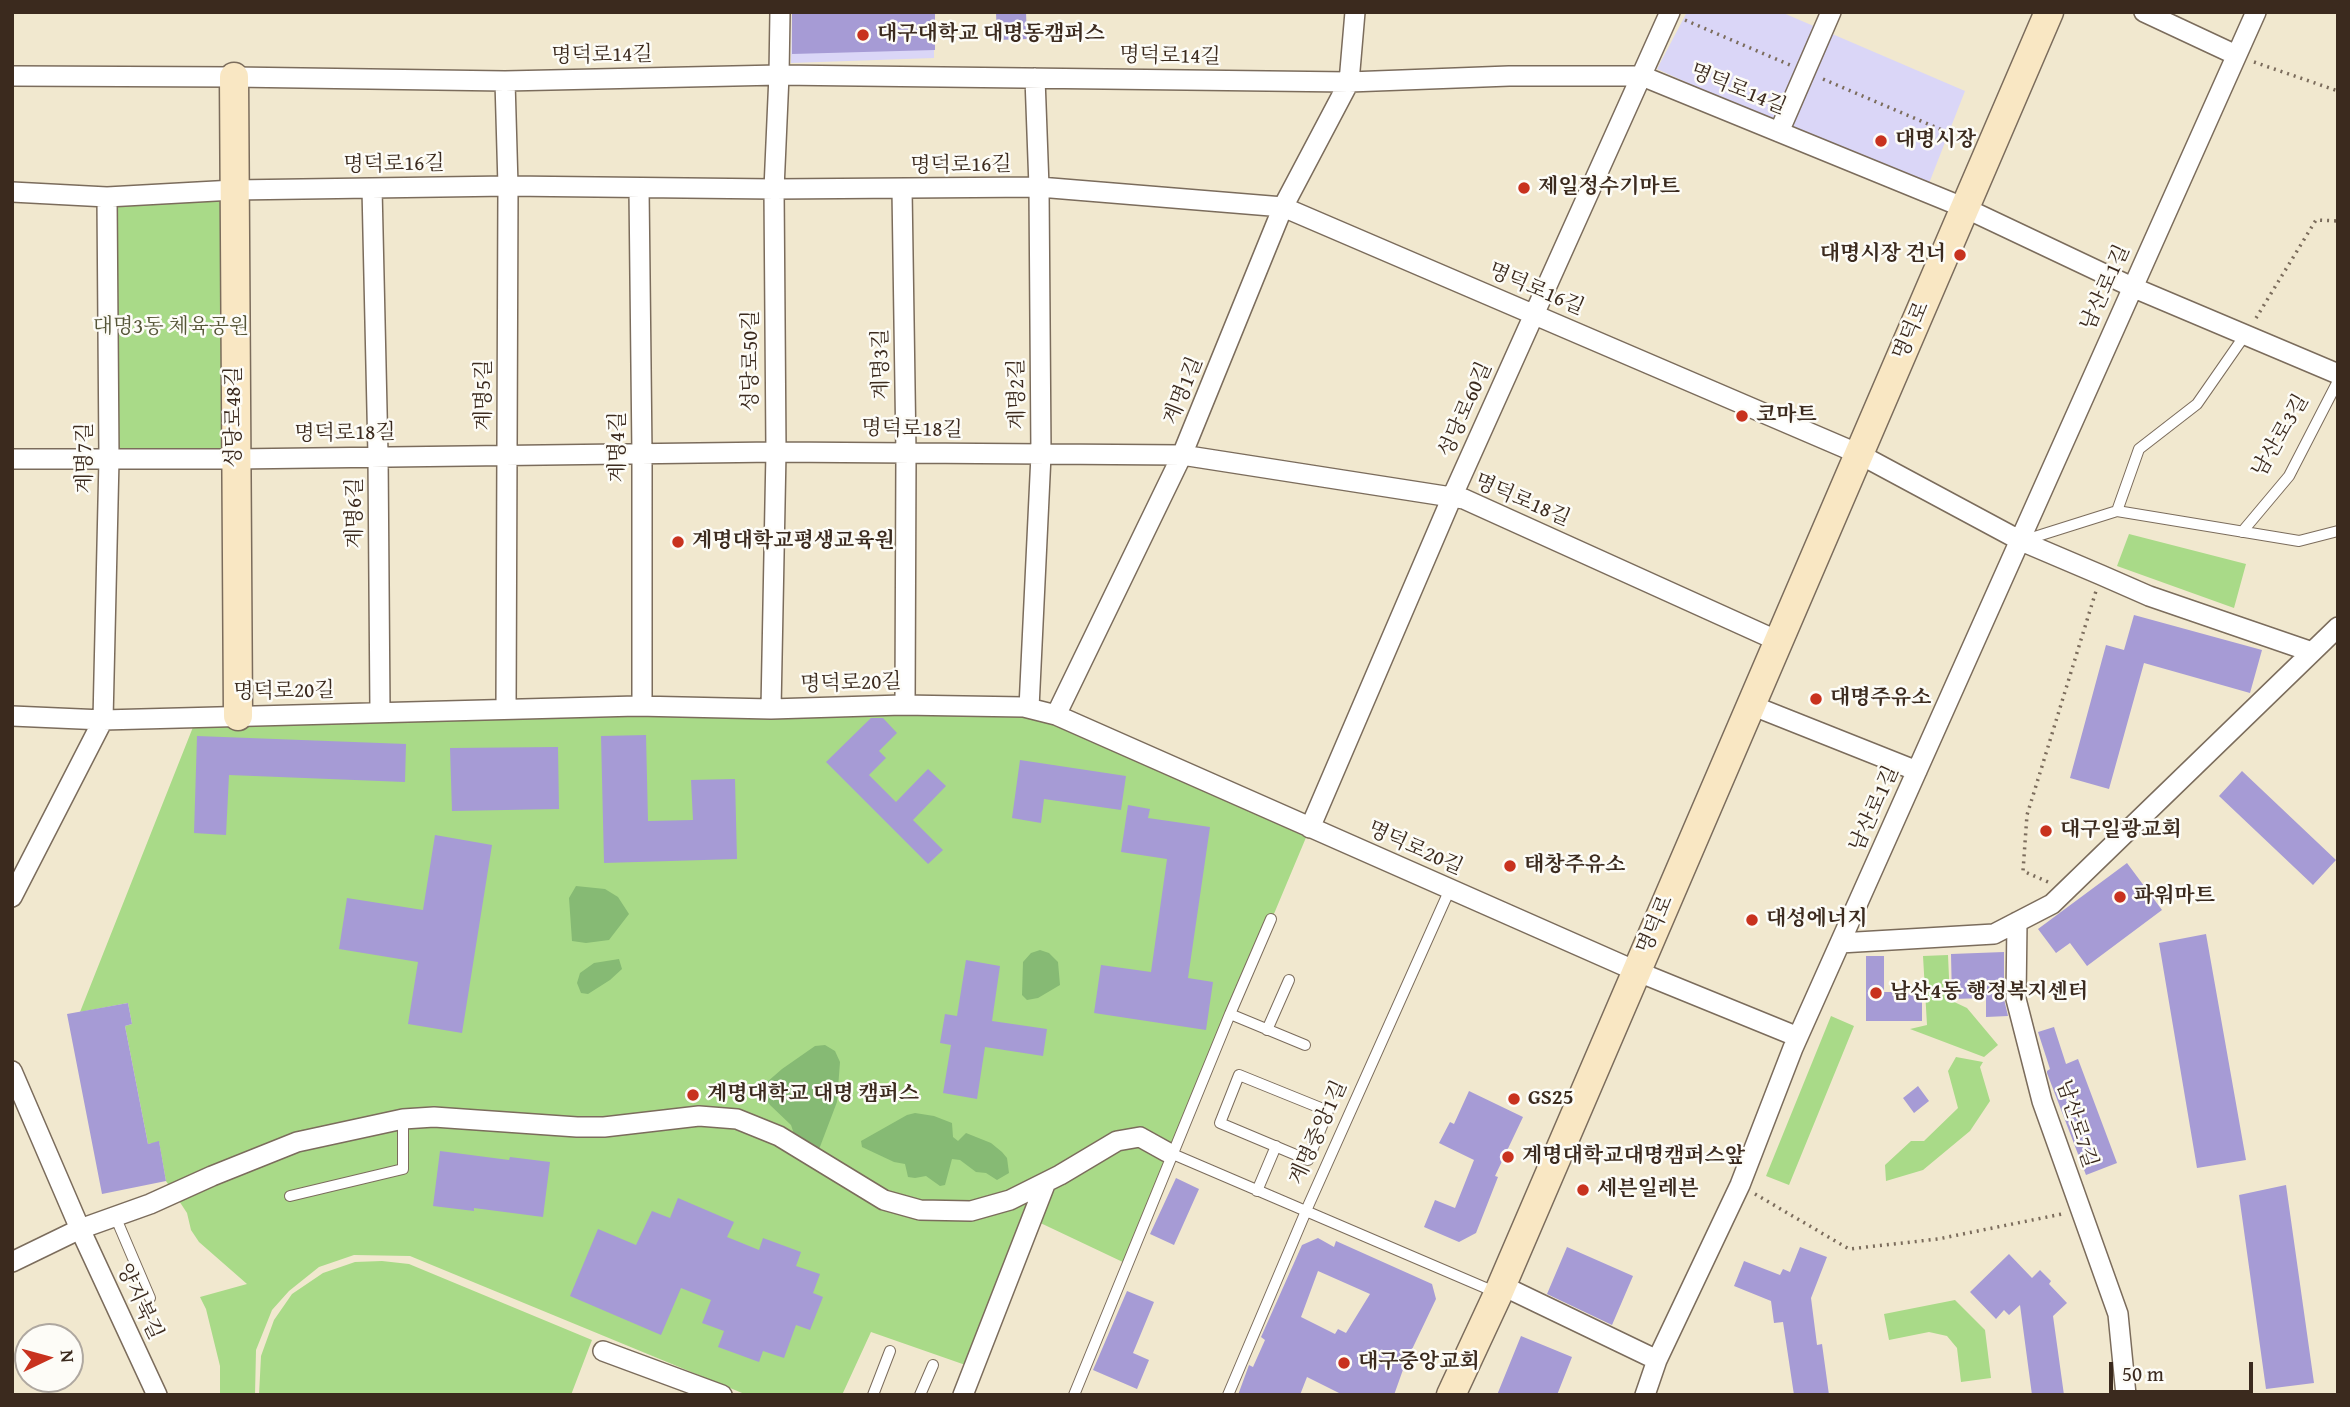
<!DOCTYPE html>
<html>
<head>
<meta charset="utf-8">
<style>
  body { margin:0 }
  #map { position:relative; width:2350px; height:1407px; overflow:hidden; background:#f1e8cf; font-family:"Gentium Book Plus",serif }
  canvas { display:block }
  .frame { position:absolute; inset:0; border:14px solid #3b2a1e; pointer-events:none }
  .north { position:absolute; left:14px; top:1323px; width:70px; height:70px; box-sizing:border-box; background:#fdfcf7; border:2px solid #afa8a0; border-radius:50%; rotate:85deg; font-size:19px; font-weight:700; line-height:28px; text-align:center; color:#3b2a1e }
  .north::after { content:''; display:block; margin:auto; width:24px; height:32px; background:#c8321e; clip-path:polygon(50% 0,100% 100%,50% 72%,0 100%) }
  .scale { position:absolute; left:2109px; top:1362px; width:144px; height:32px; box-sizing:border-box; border:4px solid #3b2a1e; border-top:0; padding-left:9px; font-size:21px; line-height:24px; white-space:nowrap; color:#3b2a1e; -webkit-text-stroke:5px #fdfcf7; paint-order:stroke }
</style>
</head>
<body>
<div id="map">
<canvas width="2350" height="1407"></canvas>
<div class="frame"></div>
<div class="north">N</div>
<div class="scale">50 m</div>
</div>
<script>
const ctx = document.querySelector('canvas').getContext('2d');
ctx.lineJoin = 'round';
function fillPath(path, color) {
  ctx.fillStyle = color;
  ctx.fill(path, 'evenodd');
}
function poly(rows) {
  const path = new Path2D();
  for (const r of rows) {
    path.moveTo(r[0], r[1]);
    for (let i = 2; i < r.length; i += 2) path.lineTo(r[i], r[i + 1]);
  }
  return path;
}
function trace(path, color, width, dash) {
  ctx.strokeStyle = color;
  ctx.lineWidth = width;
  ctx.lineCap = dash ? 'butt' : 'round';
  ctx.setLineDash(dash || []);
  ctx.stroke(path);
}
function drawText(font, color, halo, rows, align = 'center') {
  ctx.font = font + ' "Gentium Book Plus","Noto Serif KR",serif';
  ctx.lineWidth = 5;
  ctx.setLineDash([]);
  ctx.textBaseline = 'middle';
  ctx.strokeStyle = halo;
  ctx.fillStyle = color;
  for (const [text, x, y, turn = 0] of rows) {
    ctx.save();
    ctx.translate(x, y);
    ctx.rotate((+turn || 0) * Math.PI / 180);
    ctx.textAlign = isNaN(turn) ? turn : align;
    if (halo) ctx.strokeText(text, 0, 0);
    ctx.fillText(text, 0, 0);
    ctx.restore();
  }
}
fillPath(poly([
  [792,12,934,12,934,58,791,63],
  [1687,12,1781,12,1965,91,1926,191,1657,69]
]), '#dad6f7');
fillPath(poly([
  [234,190,235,459,109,459,107,197],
  [2129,534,2246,564,2234,608,2117,566],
  [1029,708,1310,828,1127,1264,1032,1219,974,1368,871,1332,842,1395,747,1395,410,1256,354,1255,319,1267,289,1291,272,1310,256,1350,255,1395,220,1395,220,1366,206,1309,200,1297,247,1284,199,1242,191,1230,187,1213,166,1181,159,1142,148,1144,125,1026,132,1024,128,1003,80,1012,197,717],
  [1948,955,1950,1000,1967,1008,1998,1045,1984,1057,1910,1029,1927,1025,1923,956],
  [1831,1016,1854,1026,1789,1185,1766,1176],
  [1956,1057,1983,1062,1980,1067,1990,1101,1970,1131,1923,1170,1886,1181,1885,1165,1911,1141,1924,1141,1958,1108,1948,1071],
  [382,1261,409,1264,592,1340,571,1395,259,1395,261,1356,274,1320,292,1294,323,1273,355,1262],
  [1955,1300,1985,1330,1991,1378,1961,1382,1957,1348,1947,1336,1929,1332,1889,1340,1884,1314]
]), '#a9da88');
fillPath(poly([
  [576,886,605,889,618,897,629,914,609,940,586,943,572,941,569,898],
  [1040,950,1049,953,1058,962,1060,985,1038,998,1027,1000,1022,995,1023,962,1031,953],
  [619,959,622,969,610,980,588,994,581,993,577,983,580,973,594,963],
  [825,1045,835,1051,840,1062,837,1102,818,1152,796,1140,791,1125,770,1105,759,1089,782,1069,815,1046],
  [915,1113,934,1116,952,1123,953,1137,958,1141,966,1133,991,1143,1002,1152,1007,1158,1009,1173,997,1180,986,1173,976,1172,960,1160,952,1159,945,1185,940,1186,926,1176,915,1178,908,1177,905,1164,894,1162,862,1147,861,1141,907,1115]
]), '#86ba74');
fillPath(poly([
  [792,12,935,12,935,50,792,54],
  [996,12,1026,12,1027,39,997,40],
  [2134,615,2262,650,2250,693,2144,663,2109,789,2070,778,2106,645,2124,650],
  [871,718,883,718,897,733,879,751,886,758,869,775,896,802,928,769,946,786,913,820,943,850,928,864,826,762],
  [646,735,648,821,693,820,691,780,735,779,737,859,604,863,601,736],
  [197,736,406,744,405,782,229,775,226,835,194,833],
  [558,747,559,809,452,811,450,748],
  [1020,760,1126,776,1121,810,1044,799,1041,823,1012,818],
  [2242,771,2336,860,2313,885,2219,796],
  [1128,805,1150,809,1148,818,1210,827,1188,978,1213,982,1206,1030,1094,1013,1101,965,1151,972,1167,859,1121,852],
  [435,835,492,845,462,1033,408,1024,418,962,339,949,347,898,423,910],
  [2127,863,2162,910,2087,966,2070,943,2056,953,2038,929],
  [2206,934,2246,1160,2197,1168,2159,943],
  [2004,952,2004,999,2008,1016,1986,1017,1986,998,1952,999,1951,954],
  [1866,956,1884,956,1884,992,1922,992,1922,1021,1866,1021],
  [966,960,1000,966,992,1021,1047,1029,1043,1056,985,1047,977,1099,943,1093,951,1045,940,1043,945,1014,957,1016],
  [128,1003,132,1024,125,1026,148,1144,159,1141,166,1181,102,1194,67,1014],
  [2054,1027,2066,1064,2078,1059,2117,1163,2086,1175,2047,1073,2047,1071,2050,1069,2038,1032],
  [1918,1086,1929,1101,1914,1113,1903,1098],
  [1469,1091,1523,1117,1495,1176,1498,1177,1476,1233,1459,1242,1424,1227,1435,1200,1455,1208,1474,1160,1439,1143,1450,1122,1454,1124],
  [440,1151,509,1160,510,1157,550,1162,543,1217,474,1208,474,1211,433,1206],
  [1176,1178,1199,1189,1174,1245,1150,1234],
  [2286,1185,2314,1383,2266,1389,2239,1195],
  [678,1198,734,1222,727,1237,759,1250,763,1238,801,1252,796,1266,820,1274,813,1293,823,1297,810,1330,796,1325,784,1358,763,1351,759,1362,718,1347,724,1331,702,1323,711,1300,681,1288,661,1335,570,1296,598,1229,636,1245,652,1211,670,1218],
  [1318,1238,1334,1247,1336,1241,1432,1284,1436,1299,1405,1364,1394,1395,1343,1395,1307,1377,1300,1395,1238,1395,1249,1365,1253,1367,1265,1340,1261,1337,1302,1245],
  [1318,1271,1370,1294,1346,1333,1338,1329,1335,1334,1301,1317],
  [1567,1247,1633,1276,1612,1325,1547,1294],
  [1800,1247,1827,1257,1811,1298,1817,1345,1822,1344,1829,1395,1794,1395,1783,1322,1774,1323,1771,1301,1734,1286,1744,1261,1780,1275,1783,1269,1790,1272],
  [2009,1254,2032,1278,2040,1270,2051,1281,2049,1284,2067,1303,2053,1316,2064,1395,2032,1395,2020,1305,2009,1315,2004,1310,1996,1319,1970,1292],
  [1127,1291,1154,1302,1133,1353,1149,1360,1137,1389,1093,1370],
  [1521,1336,1572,1357,1557,1395,1497,1395]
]), '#a69bd5');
const lane = poly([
  [2117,511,2139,449,2197,404,2245,335],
  [2242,532,2289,476,2338,381],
  [2025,540,2117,511,2299,541,2338,531],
  [1230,1014,1271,919],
  [1267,1030,1289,980],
  [1239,1075,1328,1111,1308,1160,1220,1123,1239,1075],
  [1168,1152,1495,1292],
  [1257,1191,1276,1146],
  [290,1196,403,1169,403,1119],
  [115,1216,150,1298],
  [873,1395,890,1351],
  [920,1395,933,1365],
  [1074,1395,1230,1014,1305,1045],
  [1228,1395,1309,1204,1450,889]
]);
const street = poly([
  [2144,12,2236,55],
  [12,76,234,77,505,81,779,75,1349,82,1509,76,1642,76,1965,208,2132,287,2338,374],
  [505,81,508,186,506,709],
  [1779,132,1831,12],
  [372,188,378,455,380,712],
  [639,188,642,455,642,706],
  [902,189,906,453,905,705],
  [12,192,107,197,234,190,508,186,774,189,1039,187,1283,207,1859,454,2021,541,2101,575,2149,596,2312,652],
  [12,459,235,459,776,452,1182,455,1464,499,1778,641],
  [1751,705,1917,771],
  [1029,708,1041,455,1039,187,1035,78],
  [771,709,776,452,774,189,779,75,780,12],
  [1056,715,1182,455,1283,207,1349,82,1355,12],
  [12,716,103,720,637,706,771,709,902,705,1024,707,1056,715,1636,971,1798,1037],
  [1310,828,1452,497,1670,12],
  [12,897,103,720,109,459,107,197],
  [2017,922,2016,999,2042,1101,2118,1314,2126,1395],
  [1840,943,1994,934,2052,904,2338,627],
  [12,1071,80,1229,157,1395],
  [12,1262,80,1229,150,1204,212,1176,297,1142,403,1119,434,1117,577,1127,604,1127,699,1116,737,1119,779,1136,884,1200,920,1210,971,1211,1010,1200,1060,1175,1117,1141,1140,1137,1167,1152],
  [1501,1285,1657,1360],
  [603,1351,722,1395],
  [963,1395,1046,1182],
  [1645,1395,1657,1360,1740,1185,1793,1048,2256,12]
]);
const secondary = poly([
  [234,77,238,716],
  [1451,1395,1498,1294,2049,12]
]);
trace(lane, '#7b6c5c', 12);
trace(street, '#7b6c5c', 22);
trace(secondary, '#7b6c5c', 31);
trace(poly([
  [1685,20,1790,65],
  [2254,62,2338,91],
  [1823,79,1970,142],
  [2256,318,2316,220,2338,221],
  [2048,882,2023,871,2027,815,2096,591],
  [1755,1194,1849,1249,1938,1239,2062,1214]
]), '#7b6c5c', 3.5, [2, 5]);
trace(lane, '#fff', 10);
trace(street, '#fff', 19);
trace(secondary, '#f9e7c3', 28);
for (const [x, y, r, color] of [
  [863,35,7,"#c8321e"],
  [1881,141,7,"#c8321e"],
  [1524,188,7,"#c8321e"],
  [1960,255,7,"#c8321e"],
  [1742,416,7,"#c8321e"],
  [678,542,7,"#c8321e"],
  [1816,699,7,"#c8321e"],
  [2046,831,7,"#c8321e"],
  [1510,866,7,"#c8321e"],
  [2120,897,7,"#c8321e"],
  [1752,920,7,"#c8321e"],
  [1876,993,7,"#c8321e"],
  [693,1095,7,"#c8321e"],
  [1514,1099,7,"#c8321e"],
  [1508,1157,7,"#c8321e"],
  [1583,1190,7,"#c8321e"],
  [1344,1363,7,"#c8321e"]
]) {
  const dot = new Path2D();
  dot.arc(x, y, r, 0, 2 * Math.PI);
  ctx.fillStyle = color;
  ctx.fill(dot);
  trace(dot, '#fdfcf7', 2.5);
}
drawText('bold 21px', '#3b2a1e', '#fdfcf7', [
  ["대구대학교 대명동캠퍼스",877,35],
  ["대명시장",1895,141],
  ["제일정수기마트",1538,188],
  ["대명시장 건너",1946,255,"right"],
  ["코마트",1756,416],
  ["계명대학교평생교육원",692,542],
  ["대명주유소",1830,699],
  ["대구일광교회",2060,831],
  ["태창주유소",1524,866],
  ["파워마트",2134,897],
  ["대성에너지",1766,920],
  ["남산4동 행정복지센터",1890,993],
  ["계명대학교 대명 캠퍼스",707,1095],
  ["GS25",1528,1099],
  ["계명대학교대명캠퍼스앞",1522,1157],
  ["세븐일레븐",1597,1190],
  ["대구중앙교회",1358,1363]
], 'left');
drawText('21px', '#3b2a1e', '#fdfcf7', [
  ["명덕로14길",602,56,-1],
  ["명덕로14길",1170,57,1],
  ["명덕로14길",1738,90,22],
  ["명덕로16길",394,165,-1],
  ["명덕로16길",961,166,-1],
  ["남산로1길",2106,288,-66],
  ["명덕로16길",1536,290,23],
  ["명덕로",1912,331,-67],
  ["성당로50길",752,361,-90],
  ["계명3길",882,364,-91],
  ["계명1길",1184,391,-68],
  ["계명2길",1018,394,-91],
  ["계명5길",485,395,-90],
  ["성당로60길",1466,410,-66],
  ["성당로48길",235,417,-90],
  ["명덕로18길",912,430,1],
  ["명덕로18길",345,434,-1],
  ["남산로3길",2281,436,-60],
  ["계명4길",619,447,-90],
  ["계명7길",86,458,-90],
  ["명덕로18길",1522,501,23],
  ["계명6길",356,513,-90],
  ["명덕로20길",851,684,-2],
  ["명덕로20길",284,692,-1],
  ["남산로1길",1875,809,-66],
  ["명덕로20길",1415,849,24],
  ["명덕로",1656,925,-67],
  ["남산로7길",2076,1124,72],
  ["계명중앙1길",1319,1133,-66],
  ["양지북길",139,1302,65]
]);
drawText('21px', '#565638', '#fdfcf7', [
  ["대명3동 체육공원",171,328]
]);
</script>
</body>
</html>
